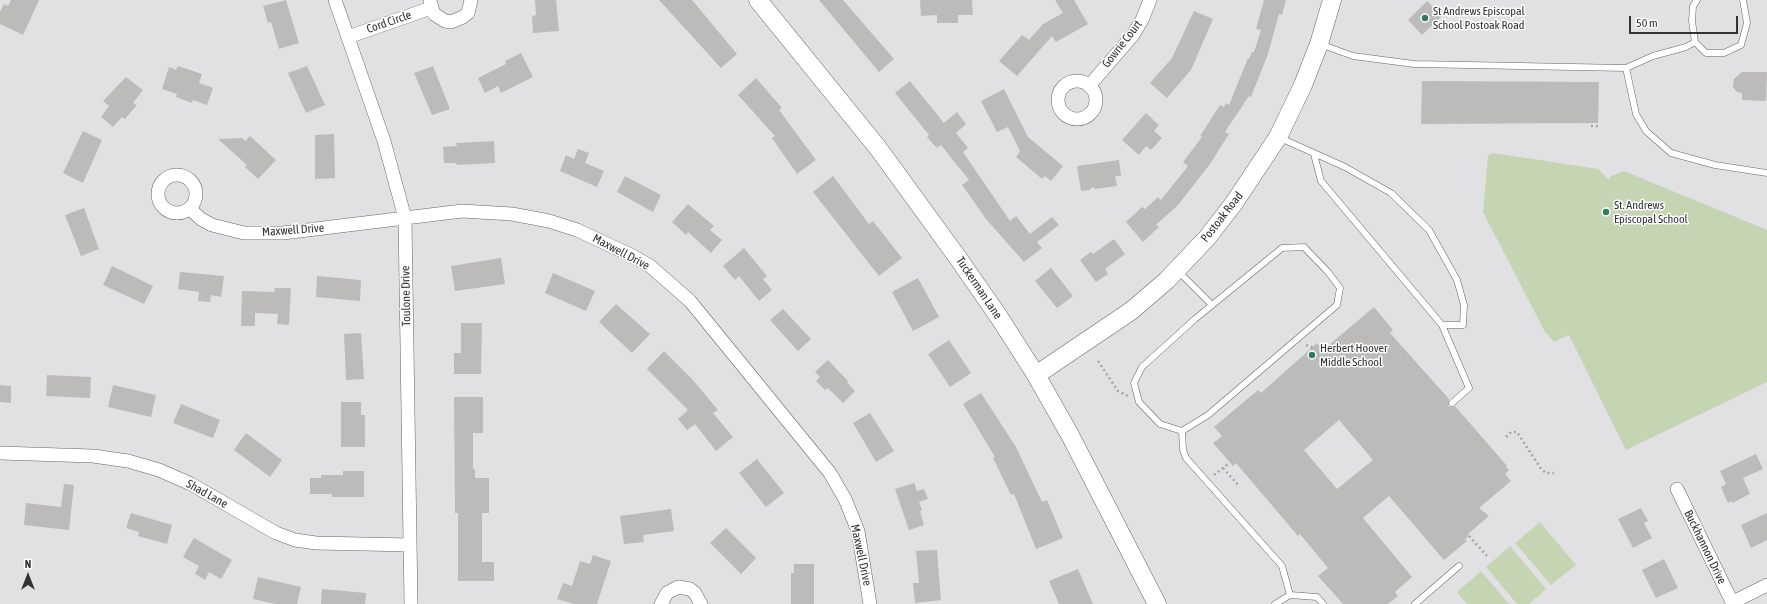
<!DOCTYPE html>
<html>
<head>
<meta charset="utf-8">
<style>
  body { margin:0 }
  #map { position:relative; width:1767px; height:604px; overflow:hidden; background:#e1e1e3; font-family:"Asap Condensed",sans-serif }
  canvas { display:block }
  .north { position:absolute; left:8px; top:556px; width:40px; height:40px; -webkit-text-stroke:3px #fff; paint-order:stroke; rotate:0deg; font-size:11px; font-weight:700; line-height:16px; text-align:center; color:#333 }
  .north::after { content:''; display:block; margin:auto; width:14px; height:18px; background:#333; clip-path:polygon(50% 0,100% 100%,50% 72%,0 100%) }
  .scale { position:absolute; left:1629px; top:16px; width:109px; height:18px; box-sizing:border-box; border:2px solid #333; border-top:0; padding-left:5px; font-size:12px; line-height:14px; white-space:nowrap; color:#333; -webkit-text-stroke:3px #fff; paint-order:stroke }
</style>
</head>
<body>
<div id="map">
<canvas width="1767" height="604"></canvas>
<div class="north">N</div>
<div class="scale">50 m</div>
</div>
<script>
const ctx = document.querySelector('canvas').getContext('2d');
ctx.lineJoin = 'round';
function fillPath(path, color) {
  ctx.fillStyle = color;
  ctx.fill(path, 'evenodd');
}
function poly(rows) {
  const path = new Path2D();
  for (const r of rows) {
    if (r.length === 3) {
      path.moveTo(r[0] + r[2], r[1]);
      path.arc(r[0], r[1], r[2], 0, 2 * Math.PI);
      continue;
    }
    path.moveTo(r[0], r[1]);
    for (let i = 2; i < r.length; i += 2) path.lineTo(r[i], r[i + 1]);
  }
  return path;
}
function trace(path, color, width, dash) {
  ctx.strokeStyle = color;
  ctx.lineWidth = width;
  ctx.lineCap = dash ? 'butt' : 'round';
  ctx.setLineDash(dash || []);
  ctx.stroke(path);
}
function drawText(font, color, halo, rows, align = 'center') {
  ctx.font = font + ' "Asap Condensed",sans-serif';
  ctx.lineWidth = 3;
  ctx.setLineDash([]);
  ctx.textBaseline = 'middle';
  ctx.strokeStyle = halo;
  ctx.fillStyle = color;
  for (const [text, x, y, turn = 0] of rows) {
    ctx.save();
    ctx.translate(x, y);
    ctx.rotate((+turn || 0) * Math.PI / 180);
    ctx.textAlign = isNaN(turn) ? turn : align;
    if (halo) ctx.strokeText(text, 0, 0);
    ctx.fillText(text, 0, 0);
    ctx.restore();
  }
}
fillPath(poly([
  [1493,153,1598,169,1609,180,1611,176,1624,171,1767,230,1767,382,1626,450,1569,335,1554,342,1545,332,1483,212,1488,156],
  [1540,522,1576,565,1551,585,1515,543],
  [1510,546,1546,589,1529,604,1517,604,1486,567],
  [1481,571,1509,604,1467,604,1457,592]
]), '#c5d4b3');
fillPath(poly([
  [11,0,39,0,23,35,0,24,0,12,4,4,8,6],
  [286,0,299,43,279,49,271,22,268,23,263,6],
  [535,0,556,0,559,31,533,33,532,16,536,15],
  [659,0,692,0,737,54,721,68],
  [819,0,843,0,894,59,879,72],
  [920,0,972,0,973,15,958,15,958,23,937,23,937,15,921,16],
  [1055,0,1074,0,1088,24,1056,42,1052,36,1017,76,999,61,1022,35,1029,40,1043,24,1063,13],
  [1264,0,1286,0,1282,15,1279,14,1268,54,1251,97,1249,96,1225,132,1229,134,1210,164,1178,205,1156,225,1159,227,1143,242,1126,222,1142,207,1145,209,1158,197,1161,200,1188,166,1183,162,1202,137,1200,136,1220,105,1224,107,1226,103,1229,105,1248,58,1249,59,1252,52,1254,52,1261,30,1256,29],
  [1427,1,1442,16,1422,35,1408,20],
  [1194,11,1213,19,1191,70,1167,98,1150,83,1172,58],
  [521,53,533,77,501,93,498,86,485,93,478,78,506,64,505,61],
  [178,66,202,74,199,83,213,88,207,105,193,100,192,103,176,97,177,94,162,89,169,67,176,70],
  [307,66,325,105,306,113,288,73],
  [433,66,450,109,432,115,414,73],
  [1742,72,1767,72,1766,101,1742,100,1742,93,1737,92,1733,87,1734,79],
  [126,77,143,90,133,103,137,105,125,119,122,117,113,127,101,117,109,106,103,101],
  [756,78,782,108,779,110,816,160,797,174,772,138,775,136,738,95],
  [910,81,944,123,957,112,966,124,956,133,968,148,963,152,1010,221,1016,216,1030,234,1052,217,1059,225,1037,242,1042,248,1024,262,986,219,962,185,969,180,941,145,937,148,927,137,929,135,895,93],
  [1422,81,1599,82,1598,123,1421,124],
  [1004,89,1028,137,1063,166,1051,181,1045,176,1042,179,1016,157,1020,151,1008,127,997,132,981,101],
  [1146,113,1159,125,1154,131,1162,138,1151,150,1146,146,1139,155,1122,140],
  [83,131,102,140,83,183,63,173],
  [334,134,335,178,315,179,315,135],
  [250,136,276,160,258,179,245,167,247,165,218,139,242,138,245,141],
  [494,141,495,163,457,165,456,163,444,163,443,147,457,146,456,143],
  [578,149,589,153,585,163,604,171,597,187,560,171,566,155,574,159],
  [1119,160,1121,176,1115,176,1117,186,1095,189,1093,187,1089,190,1081,191,1077,166],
  [625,176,661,195,653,212,617,192],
  [833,176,869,224,873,221,902,258,879,276,813,192],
  [688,204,714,226,710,230,722,240,711,253,688,232,686,235,672,222],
  [84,208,99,249,81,256,65,215],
  [1114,239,1125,254,1105,269,1108,274,1096,282,1080,260,1091,252,1093,254],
  [744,248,767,276,763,279,772,290,759,301,739,276,735,280,723,266],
  [501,258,505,284,455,291,451,266],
  [112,266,153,286,144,304,103,285],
  [1051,268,1073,296,1057,308,1035,281],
  [180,272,224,276,221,297,211,295,210,302,198,301,199,292,178,289],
  [553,273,595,291,586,311,545,293],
  [317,276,361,280,360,301,316,297],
  [918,278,939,317,913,331,892,292],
  [275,288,291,288,289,325,277,324,278,314,255,313,255,326,241,326,242,291,274,292],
  [616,304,650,334,632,353,599,322],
  [1374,307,1393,330,1390,333,1449,399,1448,406,1451,407,1455,406,1507,466,1506,467,1509,470,1505,474,1511,481,1479,508,1489,516,1468,534,1469,536,1465,539,1467,541,1444,560,1389,496,1363,518,1412,577,1395,592,1398,596,1388,604,1343,604,1318,576,1328,568,1300,534,1298,536,1236,463,1233,466,1213,443,1222,436,1214,427,1258,390,1261,393,1317,343,1323,350],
  [1339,420,1373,460,1337,489,1304,450],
  [783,309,811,339,798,351,770,320],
  [461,323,482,323,481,374,454,374,454,353,461,353],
  [361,333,364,379,346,380,344,334],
  [949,340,971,373,950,387,928,354],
  [664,351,692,379,718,410,713,413,733,437,716,451,695,424,687,430,678,419,688,410,647,369],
  [828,360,848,381,847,382,855,391,843,403,828,388,825,390,816,381,820,377,815,372],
  [47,375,91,377,90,398,46,396],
  [0,385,11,386,11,403,0,402],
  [113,385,156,395,151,417,108,407],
  [981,393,1016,447,1042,502,1047,500,1063,538,1036,549,1014,494,1011,495,993,458,995,457,963,404],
  [454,397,483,397,483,433,473,433,473,469,475,469,475,478,489,478,489,513,482,513,482,562,494,562,494,581,458,581,458,513,455,513],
  [341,402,361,402,361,415,365,415,365,447,341,447],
  [181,404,220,420,213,438,173,423],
  [870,413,894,451,876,462,853,423],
  [246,433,282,460,270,477,234,450],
  [1756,454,1763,469,1743,478,1750,494,1732,503,1731,501,1728,503,1721,487,1726,484,1720,471],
  [757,459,784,493,766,507,739,473],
  [343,471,364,471,364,497,332,497,332,494,310,494,310,478,321,478,321,475,343,475],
  [914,483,917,491,924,489,928,499,919,502,922,510,920,511,924,525,909,530,895,489],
  [64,484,74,485,69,530,24,525,26,503,61,507],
  [1641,508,1648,521,1644,523,1652,538,1633,548,1618,519],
  [671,509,674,531,643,535,644,542,624,544,620,516],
  [131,513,172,525,167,544,138,536,139,532,126,528],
  [1767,513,1767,540,1751,548,1741,525],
  [726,528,756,558,741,574,710,543],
  [194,538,232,560,221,579,209,572,205,580,195,574,199,566,183,557],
  [937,550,941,600,915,603,913,583,919,583,916,551],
  [593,555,611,561,597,604,574,604,557,599,563,583,572,586,580,561,590,564],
  [1664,559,1678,588,1656,598,1642,570],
  [794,564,814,564,814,604,791,604,791,573,794,573],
  [1078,569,1093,604,1059,604,1049,581],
  [258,577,301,587,297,604,275,604,253,599],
  [322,589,366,593,365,604,321,604]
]), '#bdbbba');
const lane = poly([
  [1697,0,1693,6,1692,21,1695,42,1706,53,1724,53,1741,45,1747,23,1743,0],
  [1320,44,1353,56,1414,64,1626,68,1653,56,1686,47,1695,42],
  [1626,68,1636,114,1646,131,1671,153,1715,165,1767,173],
  [1278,137,1345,167,1391,193,1429,230,1457,280,1464,305,1463,325,1442,325,1321,181,1314,154],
  [1304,247,1328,272,1340,288,1337,305,1208,415,1182,431,1160,424,1139,402,1134,383,1142,367,1195,319,1282,248,1304,247],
  [1178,271,1212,305],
  [1442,325,1469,388,1452,403],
  [1182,431,1183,450,1186,458,1282,566,1290,595],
  [1275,604,1290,595,1317,597,1323,604],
  [1415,604,1459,566]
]);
const street = poly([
  [335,0,384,141,405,218,411,604],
  [430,1,434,14,445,21,451,22,463,17,468,13,471,0],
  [348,37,431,8],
  [1077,100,19],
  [1089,86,1133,35,1142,20,1150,0],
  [177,194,19],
  [190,209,201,219,212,225,244,233,283,233,462,211,512,214,549,221,577,230,631,255,650,266,690,301,830,473,845,499,858,531,870,604],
  [0,453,93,456,128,461,159,470,191,484,276,533,295,540,316,543,410,545],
  [1677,489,1733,604],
  [1733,602,1767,585],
  [661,604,667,593,678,587,690,589,695,593,701,604]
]);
const secondary = poly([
  [758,0,878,148,958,258,999,317,1036,375,1070,435,1157,604],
  [1036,375,1131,311,1166,281,1207,238,1234,203,1278,137,1303,85,1319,44,1332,0]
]);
trace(lane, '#656567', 7);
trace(street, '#656567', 14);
trace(secondary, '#656567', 19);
trace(poly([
  [1591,126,1600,126],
  [1306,345,1313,348],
  [1098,361,1118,391,1128,396],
  [1506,437,1511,432,1517,432,1541,469,1546,473,1554,473],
  [1223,468,1239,486],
  [1214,475,1228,464],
  [1469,536,1488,557]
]), '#a6a6a7', 2.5, [2, 3]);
trace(lane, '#fff', 6);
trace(street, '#fff', 13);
trace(secondary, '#fff', 18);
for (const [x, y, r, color] of [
  [1425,18,4,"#387765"],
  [1606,212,4,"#387765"],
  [1312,355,4,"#387765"]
]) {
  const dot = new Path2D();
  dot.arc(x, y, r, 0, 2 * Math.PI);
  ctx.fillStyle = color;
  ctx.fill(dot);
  trace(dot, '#fff', 1.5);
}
drawText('12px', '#333', '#fff', [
  ["St Andrews Episcopal",1433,11],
  ["School Postoak Road",1433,25],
  ["St. Andrews",1614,205],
  ["Episcopal School",1614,219],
  ["Herbert Hoover",1320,348],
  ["Middle School",1320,362]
], 'left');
drawText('12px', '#333', '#fff', [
  ["Cord Circle",389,22,-19],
  ["Gowrie Court",1122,44,-52],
  ["Postoak Road",1222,217,-52],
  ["Maxwell Drive",293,230,-4],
  ["Maxwell Drive",621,252,28],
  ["Tuckerman Lane",979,288,56],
  ["Toulone Drive",406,296,-91],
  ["Shad Lane",207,494,29],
  ["Buckhannon Drive",1705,547,64],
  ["Maxwell Drive",861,555,78]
]);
</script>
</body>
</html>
